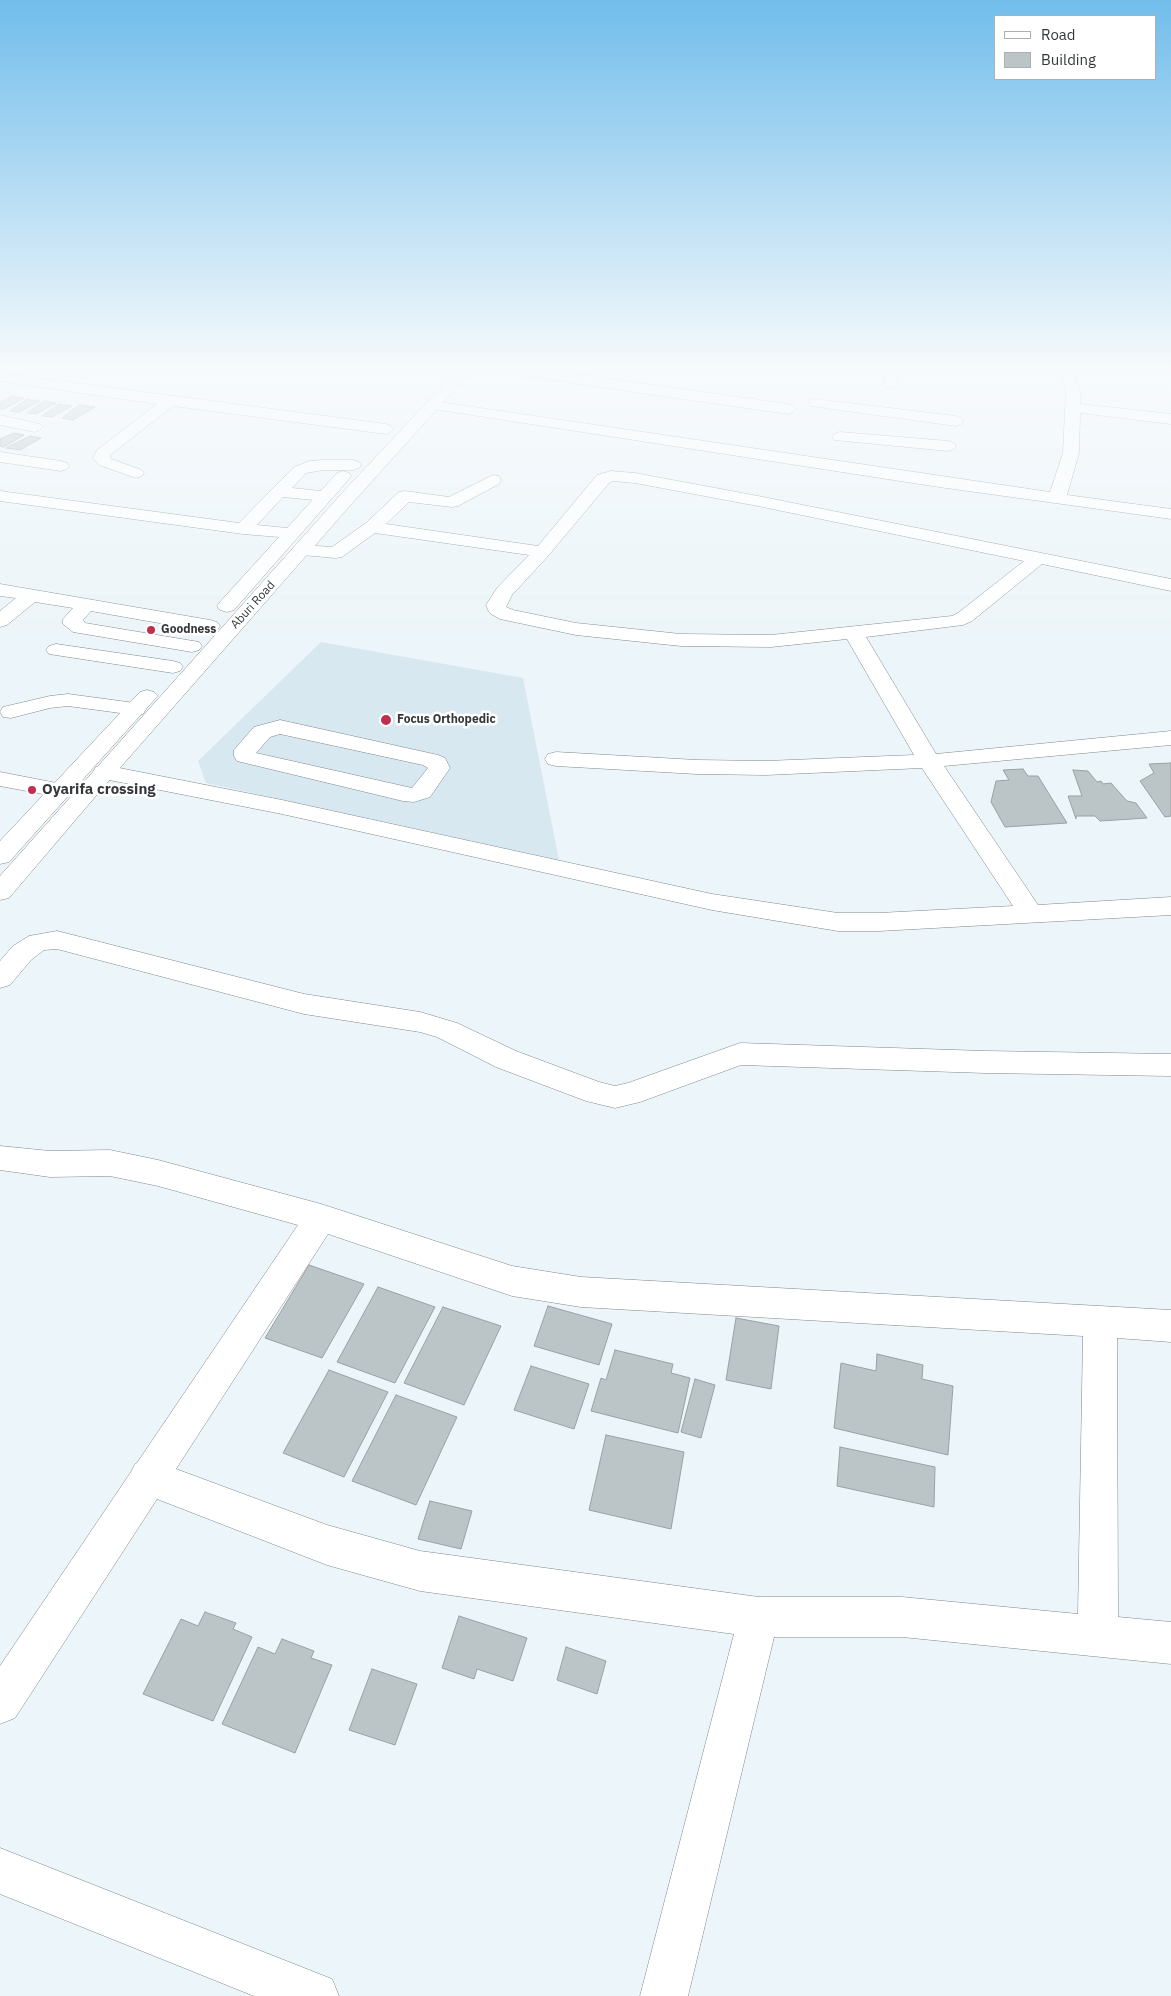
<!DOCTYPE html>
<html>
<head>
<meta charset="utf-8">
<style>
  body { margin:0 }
  #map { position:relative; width:1171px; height:1996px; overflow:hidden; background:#ecf5f9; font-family:"IBM Plex Sans",sans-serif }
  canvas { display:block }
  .legend { position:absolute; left:994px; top:15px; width:162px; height:65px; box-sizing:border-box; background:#fff; border:1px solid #aeafb0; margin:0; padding:6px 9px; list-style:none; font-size:15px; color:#34383a }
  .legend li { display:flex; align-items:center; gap:10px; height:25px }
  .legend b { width:25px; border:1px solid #aeafb0 }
</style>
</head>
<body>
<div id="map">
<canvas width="1171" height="1996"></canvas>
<ul class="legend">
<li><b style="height:6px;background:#fff"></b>Road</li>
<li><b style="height:14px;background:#bbc4c7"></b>Building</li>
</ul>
</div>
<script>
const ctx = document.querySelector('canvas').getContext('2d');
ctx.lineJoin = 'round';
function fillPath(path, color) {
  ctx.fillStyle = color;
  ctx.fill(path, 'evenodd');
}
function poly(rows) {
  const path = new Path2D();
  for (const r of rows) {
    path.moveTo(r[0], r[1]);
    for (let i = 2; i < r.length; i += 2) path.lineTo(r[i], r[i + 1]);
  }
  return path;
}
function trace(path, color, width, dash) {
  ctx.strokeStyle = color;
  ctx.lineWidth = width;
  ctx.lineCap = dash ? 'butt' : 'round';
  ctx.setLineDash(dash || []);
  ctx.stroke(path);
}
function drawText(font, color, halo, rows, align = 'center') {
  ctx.font = font + ' "IBM Plex Sans",sans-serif';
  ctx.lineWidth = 5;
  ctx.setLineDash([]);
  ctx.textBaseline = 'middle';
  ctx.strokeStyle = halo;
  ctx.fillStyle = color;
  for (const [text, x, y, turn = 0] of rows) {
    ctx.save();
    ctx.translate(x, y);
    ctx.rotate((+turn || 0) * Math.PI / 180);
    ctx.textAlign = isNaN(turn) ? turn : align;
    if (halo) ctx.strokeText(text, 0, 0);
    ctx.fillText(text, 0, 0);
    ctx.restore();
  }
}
fillPath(poly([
  [321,642,523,678,559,860,206,783,198,761]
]), '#d8e8f0');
const building = poly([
  [12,396,24,398,4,409,0,409,0,402,12,396],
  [27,399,40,401,19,412,10,411,27,399],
  [44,401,56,403,36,414,27,413,44,401],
  [59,404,72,406,52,417,42,416,59,404],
  [79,405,95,407,73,420,62,418,79,405],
  [14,433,24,435,4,447,0,446,0,439,14,433],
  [30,436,41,438,20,450,6,448,30,436],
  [1171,763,1171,816,1165,817,1140,781,1154,773,1149,764,1171,763],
  [1023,769,1028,776,1038,776,1067,823,1005,827,991,802,996,781,1009,780,1003,770,1023,769],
  [1073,770,1088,771,1097,782,1101,781,1103,784,1111,783,1127,801,1136,803,1147,818,1100,821,1095,816,1076,816,1076,819,1068,796,1082,796,1073,770],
  [309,1265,364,1284,322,1358,265,1338,309,1265],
  [378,1287,435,1307,395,1383,337,1362,378,1287],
  [548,1306,612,1324,599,1365,534,1346,548,1306],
  [443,1307,501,1326,464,1405,404,1383,443,1307],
  [736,1318,779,1326,771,1389,726,1380,736,1318],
  [615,1350,673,1364,671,1373,690,1378,678,1433,591,1411,601,1378,606,1380,615,1350],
  [877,1354,923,1365,922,1379,953,1386,948,1455,834,1428,841,1363,876,1371,877,1354],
  [531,1366,589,1384,574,1429,514,1410,531,1366],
  [329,1370,388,1392,344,1477,283,1453,329,1370],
  [695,1379,715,1385,701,1438,681,1432,695,1379],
  [396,1395,457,1417,416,1505,352,1481,396,1395],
  [606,1435,684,1452,671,1529,589,1510,606,1435],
  [840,1447,935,1467,934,1507,837,1486,840,1447],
  [430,1501,472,1511,461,1549,418,1539,430,1501],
  [205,1612,236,1623,233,1629,252,1637,213,1721,143,1694,181,1619,198,1626,205,1612],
  [459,1616,527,1638,513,1681,477,1669,474,1679,442,1668,459,1616],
  [282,1639,314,1651,311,1658,332,1665,295,1753,222,1724,258,1647,275,1654,282,1639],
  [566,1647,606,1661,597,1694,557,1680,566,1647],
  [372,1669,417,1684,395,1745,349,1730,372,1669]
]);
fillPath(building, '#bbc4c7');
trace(building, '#98a1a5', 1);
const minor = poly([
  [492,365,514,365,788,404,793,406,796,409,793,412,788,414,517,375,494,368,492,365],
  [889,365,903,365,896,384,894,387,889,388,884,387,882,384,889,365],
  [1058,365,1072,365,1080,391,1080,404,1171,414,1171,424,1080,413,1079,453,1067,495,1171,509,1171,519,939,487,433,409,428,408,426,405,428,402,433,401,1050,492,1063,453,1066,391,1058,365],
  [0,373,386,424,391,426,394,429,391,432,386,434,173,406,110,455,111,459,142,470,144,473,142,476,136,478,99,465,93,458,97,450,157,404,0,381,0,373],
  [815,399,956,416,961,418,964,421,961,424,956,426,810,406,808,403,810,400,815,399],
  [0,415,40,424,43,427,40,430,35,432,0,425,0,415],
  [840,432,948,441,954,443,956,446,954,449,948,451,834,440,832,437,834,434,840,432],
  [0,452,61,461,67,463,69,466,67,469,61,471,0,462,0,452],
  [323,460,353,460,359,462,361,465,359,468,353,470,323,470,306,473,292,488,330,492,332,496,330,500,324,501,283,497,257,525,297,529,300,533,297,537,291,538,243,534,0,501,0,491,239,523,294,467,310,461,323,460],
  [611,471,635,473,758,496,1171,579,1171,591,1042,564,972,621,963,625,866,637,936,754,1171,731,1171,745,944,766,1038,905,1171,897,1171,915,879,931,838,931,712,910,282,814,104,779,96,777,93,772,96,767,104,765,282,800,712,894,838,913,879,913,1013,906,922,768,766,775,697,774,556,766,548,764,545,759,548,754,556,752,697,760,766,761,914,755,847,639,771,647,681,646,576,635,500,619,491,614,488,610,486,605,497,588,529,555,375,533,342,557,336,558,302,555,296,554,293,550,296,546,302,545,332,547,366,523,399,492,405,491,449,497,493,475,499,476,501,480,499,484,458,506,452,507,409,502,386,524,538,546,597,475,611,471],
  [613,481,635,483,758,506,1024,561,958,613,952,616,771,635,681,634,576,623,513,610,506,607,512,595,548,556,609,483,613,481],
  [0,584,210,620,217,622,220,626,217,630,210,632,91,611,83,620,85,623,199,642,202,646,199,650,192,652,73,632,63,624,63,619,73,608,35,602,7,625,0,627,0,611,16,598,0,596,0,584],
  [56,644,173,661,180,663,183,667,180,671,173,673,49,654,46,650,49,646,56,644],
  [68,694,135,703,143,704,146,709,143,714,135,715,68,706,50,708,11,718,3,717,0,712,3,707,50,696,68,694],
  [280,720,438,755,445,758,450,768,430,797,414,802,403,801,237,761,234,756,234,750,254,727,280,720],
  [280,734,423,765,428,768,412,788,256,753,270,737,280,734],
  [0,772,67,785,71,790,67,795,59,797,0,786,0,772],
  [57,931,304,994,420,1012,457,1023,516,1051,599,1082,615,1086,628,1083,740,1043,985,1051,1171,1054,1171,1076,985,1073,741,1065,640,1102,615,1108,586,1101,496,1067,437,1037,420,1032,304,1014,57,949,44,950,31,960,10,985,0,988,0,961,13,946,29,936,57,931],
  [0,1146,50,1151,110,1150,158,1160,321,1204,512,1266,581,1277,1171,1310,1171,1342,1117,1338,1118,1617,1171,1622,1171,1664,902,1637,774,1637,688,1996,640,1996,734,1634,420,1591,327,1565,157,1499,15,1718,0,1724,0,1666,131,1472,135,1464,137,1463,298,1225,158,1186,110,1176,50,1177,0,1170,0,1146],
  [328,1234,512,1296,581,1307,1083,1336,1078,1614,902,1597,759,1597,420,1551,327,1525,176,1469,328,1234],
  [0,1848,332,1979,339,1996,254,1996,0,1894,0,1848]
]);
const highway = poly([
  [462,365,477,365,355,500,112,777,9,898,0,900,0,876,343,492,462,365],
  [343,471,349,473,351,476,349,479,234,610,227,612,220,610,217,606,220,602,337,473,343,471],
  [147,690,154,692,158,696,154,700,9,862,0,864,0,841,140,692,147,690]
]);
trace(minor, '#7f888b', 1);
trace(highway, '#7f888b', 1);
fillPath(minor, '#fff');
fillPath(highway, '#fff');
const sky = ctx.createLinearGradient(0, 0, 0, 645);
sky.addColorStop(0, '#71bdeb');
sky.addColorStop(0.57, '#f6fafc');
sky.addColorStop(1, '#f6fafc00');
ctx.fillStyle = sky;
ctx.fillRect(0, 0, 1171, 645);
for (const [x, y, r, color] of [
  [151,630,5,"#c02f4e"],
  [386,720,6,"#c02f4e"],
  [32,790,5,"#c02f4e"]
]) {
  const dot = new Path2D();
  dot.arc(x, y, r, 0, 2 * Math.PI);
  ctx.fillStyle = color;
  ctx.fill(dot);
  trace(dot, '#fff', 2);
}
drawText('12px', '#34383a', '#fff', [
  ["Aburi Road",253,605,-48]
]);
drawText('bold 12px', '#34383a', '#fff', [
  ["Goodness",161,630],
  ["Focus Orthopedic",397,720]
], 'left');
drawText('bold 15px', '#34383a', '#fff', [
  ["Oyarifa crossing",42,790]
], 'left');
</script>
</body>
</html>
